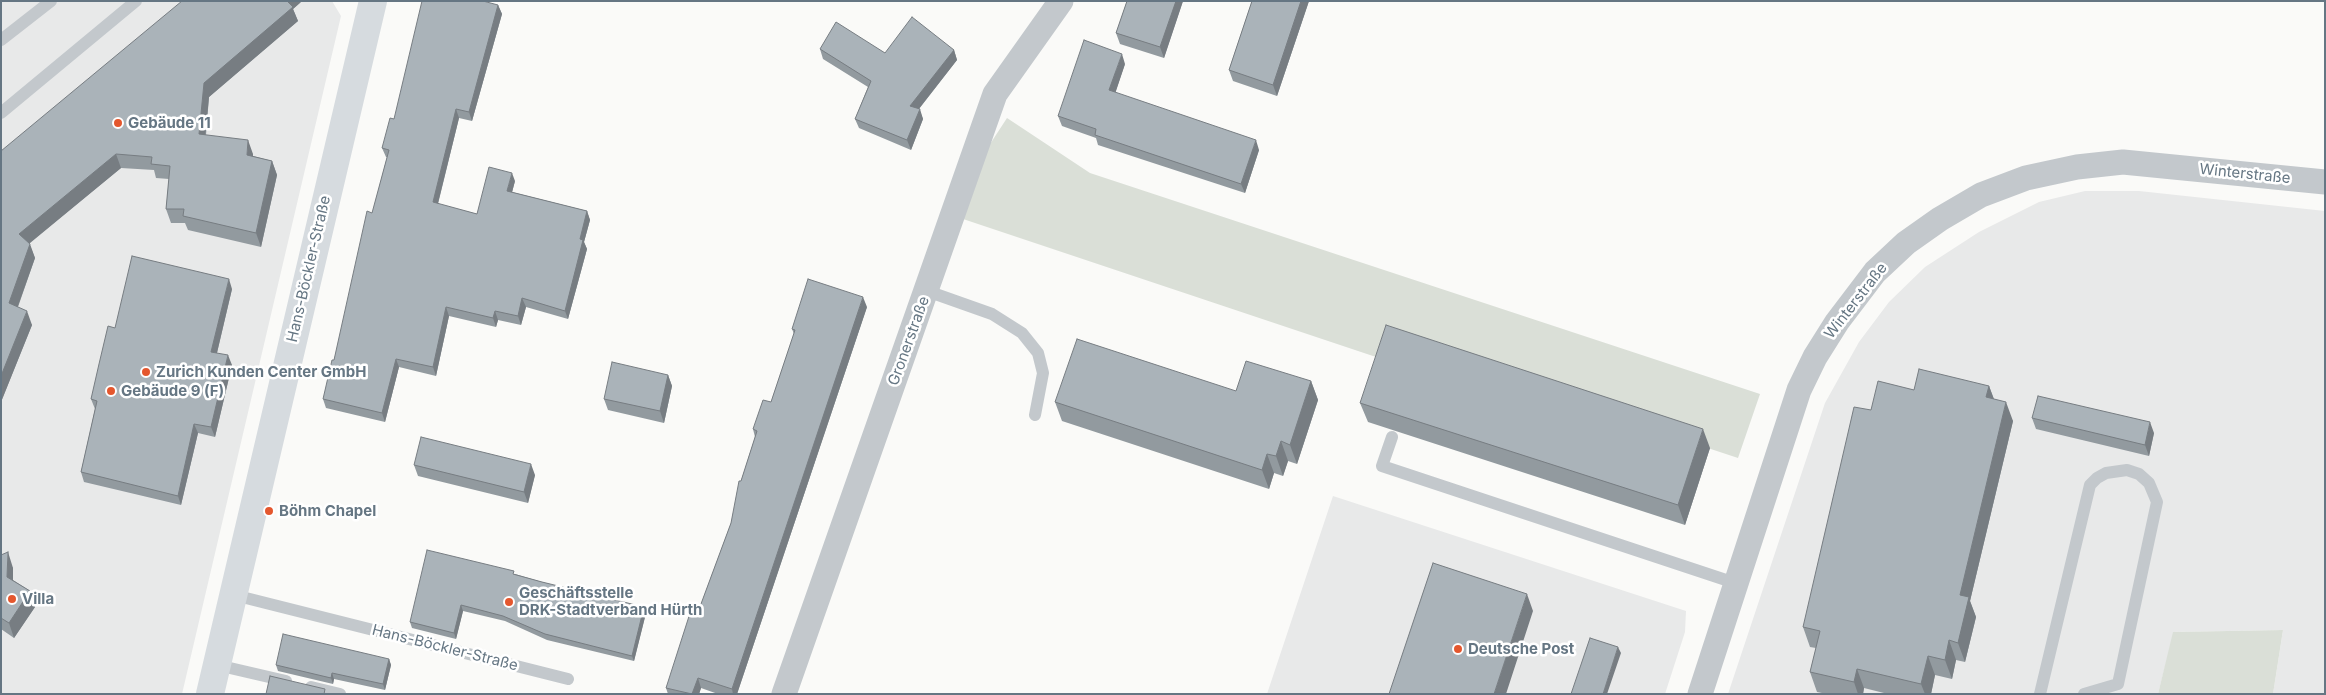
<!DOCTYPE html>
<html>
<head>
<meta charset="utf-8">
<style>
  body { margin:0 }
  #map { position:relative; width:2326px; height:695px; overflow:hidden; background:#fafaf8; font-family:Inter,sans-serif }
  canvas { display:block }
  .frame { position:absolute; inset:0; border:2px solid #657683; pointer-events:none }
</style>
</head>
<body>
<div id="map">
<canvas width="2326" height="695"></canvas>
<div class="frame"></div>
</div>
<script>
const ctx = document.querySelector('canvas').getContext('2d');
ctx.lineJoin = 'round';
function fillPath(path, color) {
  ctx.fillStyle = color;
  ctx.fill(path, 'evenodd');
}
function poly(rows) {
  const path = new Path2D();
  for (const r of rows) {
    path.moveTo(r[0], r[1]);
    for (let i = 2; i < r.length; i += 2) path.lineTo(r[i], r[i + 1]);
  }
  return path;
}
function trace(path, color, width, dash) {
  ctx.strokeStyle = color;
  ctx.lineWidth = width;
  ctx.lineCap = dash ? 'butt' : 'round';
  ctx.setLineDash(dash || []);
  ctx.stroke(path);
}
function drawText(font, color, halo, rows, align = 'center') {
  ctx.font = font + ' Inter,sans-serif';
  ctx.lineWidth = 5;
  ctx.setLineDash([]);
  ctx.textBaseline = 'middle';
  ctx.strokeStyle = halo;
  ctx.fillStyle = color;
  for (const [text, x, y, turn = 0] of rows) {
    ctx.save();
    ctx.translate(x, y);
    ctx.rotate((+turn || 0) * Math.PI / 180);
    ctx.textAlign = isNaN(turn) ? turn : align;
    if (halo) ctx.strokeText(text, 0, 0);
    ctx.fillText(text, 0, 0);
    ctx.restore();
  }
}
fillPath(poly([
  [1,1,332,1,341,16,182,694,1,694],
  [2085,191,2139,191,2325,211,2325,694,2273,694,2283,630,2174,632,2158,694,1728,694,1825,403,1859,342,1889,302,1925,267,1979,232,2039,202],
  [1333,496,1686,611,1685,632,1665,694,1267,694]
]), '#e8e9e9');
fillPath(poly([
  [1007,118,1090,173,1760,394,1738,458,1381,340,1376,357,960,218,979,161],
  [2283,630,2273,694,2158,694,2173,632]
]), '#dadfd7');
trace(poly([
  [1,40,51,1],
  [1,113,136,1],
  [927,291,992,314,1022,333,1038,353,1043,373,1035,415],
  [1392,437,1382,466,1735,583],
  [234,595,568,679],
  [217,665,286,681],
  [311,687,340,694],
  [2040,694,2090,485,2097,478,2106,473,2127,470,2139,474,2149,483,2157,502,2118,684,2084,694]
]), '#c3c8cc', 12);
trace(poly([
  [784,694,995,94,1061,1],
  [1700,694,1799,390,1815,357,1837,322,1875,272,1906,243,1940,219,1981,195,2026,178,2077,167,2123,162,2325,182]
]), '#c3c8cc', 25);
trace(poly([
  [210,694,373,1]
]), '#d6dbdf', 28);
fillPath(poly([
  [1127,1,1183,1,1164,58,1120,44,1116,33],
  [1252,1,1309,1,1277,96,1233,81,1229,70],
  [301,2,293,9,298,21,209,97,206,135,253,154,253,156,272,161,277,175,261,247,188,230,185,223,171,223,166,209,169,179,156,178,154,170,121,168,29,243,35,258,18,307,32,325,1,402,1,151],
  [498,5,502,14,472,121,459,118,438,204,477,214,515,181,512,192,587,211,590,220,584,242,587,249,568,319,526,307,521,325,498,320,496,327,449,316,436,376,399,367,385,422,326,408,323,399,334,360,387,157,386,157,382,148,394,119],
  [820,49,885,53,954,50,957,60,919,109,923,119,911,150,859,128,855,119,868,87,823,59],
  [1125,64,1115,93,1259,150,1245,193,1098,145,1096,138,1062,126,1058,116],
  [232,289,217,353,232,365,215,437,198,433,181,505,84,482,81,472,95,409,91,399,115,328],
  [867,307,737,694,718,694,701,688,699,694,668,694,666,688,698,612,731,523,741,481,755,437,753,429,771,402,794,334,792,329],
  [668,375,672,386,664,423,608,410,604,399],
  [1311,381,1318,400,1297,464,1288,461,1283,476,1274,473,1269,489,1062,421,1055,402,1236,391],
  [1989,386,1994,399,2013,421,1970,601,1976,617,1965,662,1956,660,1952,679,1935,675,1931,694,1888,694,1864,688,1863,694,1827,694,1817,692,1810,672,1816,648,1810,647,1803,627,1871,410],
  [1360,403,1710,448,1685,525,1368,422],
  [2032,418,2154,433,2149,456,2036,429],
  [414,465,535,475,528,503,418,476],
  [1,555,13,568,13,580,30,591,35,607,14,638,1,629],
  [515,574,646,613,634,661,547,640,505,621,463,611,456,639,412,628,410,622],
  [389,659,391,665,385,690,334,679,333,684,278,671,276,665]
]), '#929a9f');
fillPath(poly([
  [286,1,301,1,301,2,293,9,298,21,209,97,204,148,199,134,204,83],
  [1176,1,1183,1,1164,58,1160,47],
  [1301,1,1309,1,1277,96,1273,85],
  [498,5,502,14,472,121,469,112],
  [954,50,957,60,914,115,910,106],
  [1122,54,1125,64,1113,100,1109,90],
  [456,109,459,118,436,211,433,202],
  [920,109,923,119,911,150,907,140],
  [248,140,253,154,252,169,247,155],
  [1256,140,1259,150,1245,193,1241,184],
  [116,154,121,168,24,248,19,234],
  [272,161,277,175,261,247,256,233],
  [512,173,515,181,510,200,507,191],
  [587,211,590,220,584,242,587,249,568,319,565,311,580,239],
  [30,244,35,258,14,317,9,303],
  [229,279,232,289,215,361,211,352],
  [863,297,867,307,737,694,733,694,732,689],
  [522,298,526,307,521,325,518,316],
  [446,307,449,316,436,376,433,367],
  [27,311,32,325,1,402,1,376],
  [495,311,498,320,496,327,493,318],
  [228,355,232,365,215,437,211,427],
  [396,359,399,367,385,422,382,413],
  [668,375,672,386,664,423,660,411],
  [1311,381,1318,400,1297,464,1290,445],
  [1989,386,1996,405,1986,397],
  [2006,402,2013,421,1970,601,1976,617,1965,662,1958,643,1960,595],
  [2150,422,2154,433,2149,456,2145,445],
  [194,424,198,433,181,505,178,496],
  [1703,429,1710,448,1685,525,1678,505],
  [1281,441,1288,461,1283,476,1276,456],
  [1267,454,1274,473,1269,489,1262,470],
  [531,464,535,475,528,503,524,492],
  [8,552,13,568,13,592,7,577],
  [30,591,35,607,14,638,9,623],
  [1527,594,1533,611,1506,694,1494,694],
  [461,605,463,611,456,639,454,633],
  [644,607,646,613,634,661,632,656],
  [1949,640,1956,660,1952,679,1945,660],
  [1618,647,1621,653,1607,694,1603,694],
  [1928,656,1935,675,1931,694,1925,694,1921,684],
  [389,659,391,665,385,690,383,684],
  [1857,669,1864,688,1863,694,1858,694,1854,682],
  [332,673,334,679,333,684,331,678],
  [698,678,701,688,699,694,692,694]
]), '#777d82');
const building = poly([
  [182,1,287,1,293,7,204,83,199,134,248,140,247,155,272,161,256,233,183,216,184,209,166,209,170,166,151,164,152,157,116,154,19,234,30,244,9,303,27,311,1,376,1,151,182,1],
  [422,1,483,1,498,5,469,112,456,109,433,202,477,214,489,167,512,173,507,191,587,211,580,239,583,240,565,311,522,298,518,316,495,311,493,318,446,307,433,367,396,359,382,413,323,399,332,360,334,360,367,211,372,213,389,150,382,148,390,118,394,119,422,1],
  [1127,1,1176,1,1160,47,1116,33,1127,1],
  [1252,1,1301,1,1273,85,1229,70,1252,1],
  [912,17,954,50,910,106,920,109,907,140,855,119,871,81,820,49,836,22,885,53,912,17],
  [1084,40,1122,54,1109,90,1256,140,1241,184,1095,135,1096,129,1058,116,1084,40],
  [132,256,229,279,211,352,228,355,211,427,194,424,178,496,81,472,97,401,91,399,99,364,108,326,115,328,132,256],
  [808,279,863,297,732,689,698,678,692,694,666,688,691,610,698,612,731,523,739,481,741,481,757,431,753,429,763,400,771,402,795,330,792,329,808,279],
  [1386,325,1703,429,1678,505,1360,403,1386,325],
  [1077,339,1236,391,1246,361,1311,381,1290,445,1281,441,1276,456,1267,454,1262,470,1055,402,1077,339],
  [612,362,668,375,660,411,604,399,612,362],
  [1919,369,1989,386,1986,397,2006,402,1960,595,1969,597,1958,643,1949,640,1945,660,1928,656,1921,684,1857,669,1854,682,1810,672,1820,631,1803,627,1854,407,1871,410,1878,381,1914,390,1919,369],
  [2038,396,2150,422,2145,445,2032,418,2038,396],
  [421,437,531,464,524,492,414,465,421,437],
  [427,550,514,571,513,574,542,582,644,607,632,656,545,634,503,616,461,605,454,633,410,622,427,550],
  [8,552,7,577,30,591,9,623,1,618,1,555,8,552],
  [1433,563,1527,594,1494,694,1389,694,1433,563],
  [283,634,389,659,383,684,332,673,331,678,276,665,283,634],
  [1590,638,1618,647,1603,694,1571,694,1590,638],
  [270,676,325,689,324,694,266,694,270,676]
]);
fillPath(building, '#aab3b9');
trace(building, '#777d82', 1);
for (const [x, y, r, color] of [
  [118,123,5,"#e4572e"],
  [146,372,5,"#e4572e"],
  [111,391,5,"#e4572e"],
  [269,511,5,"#e4572e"],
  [12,599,5,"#e4572e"],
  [509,602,5,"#e4572e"],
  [1458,649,5,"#e4572e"]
]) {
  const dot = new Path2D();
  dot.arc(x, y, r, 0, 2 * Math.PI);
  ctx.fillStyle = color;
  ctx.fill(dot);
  trace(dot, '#fff', 2);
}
drawText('bold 15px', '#657683', '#fff', [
  ["Gebäude 11",128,123],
  ["Zurich Kunden Center GmbH",156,372],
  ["Gebäude 9 (F)",121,391],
  ["Böhm Chapel",279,511],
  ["Geschäftsstelle",519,593],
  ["DRK-Stadtverband Hürth",519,610],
  ["Villa",22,599],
  ["Deutsche Post",1468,649]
], 'left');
drawText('15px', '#657683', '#fff', [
  ["Winterstraße",2245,174,6],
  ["Hans-Böckler-Straße",309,269,-77],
  ["Winterstraße",1856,301,-52],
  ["Gronerstraße",909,341,-70],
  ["Hans-Böckler-Straße",445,648,14]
]);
</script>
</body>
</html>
